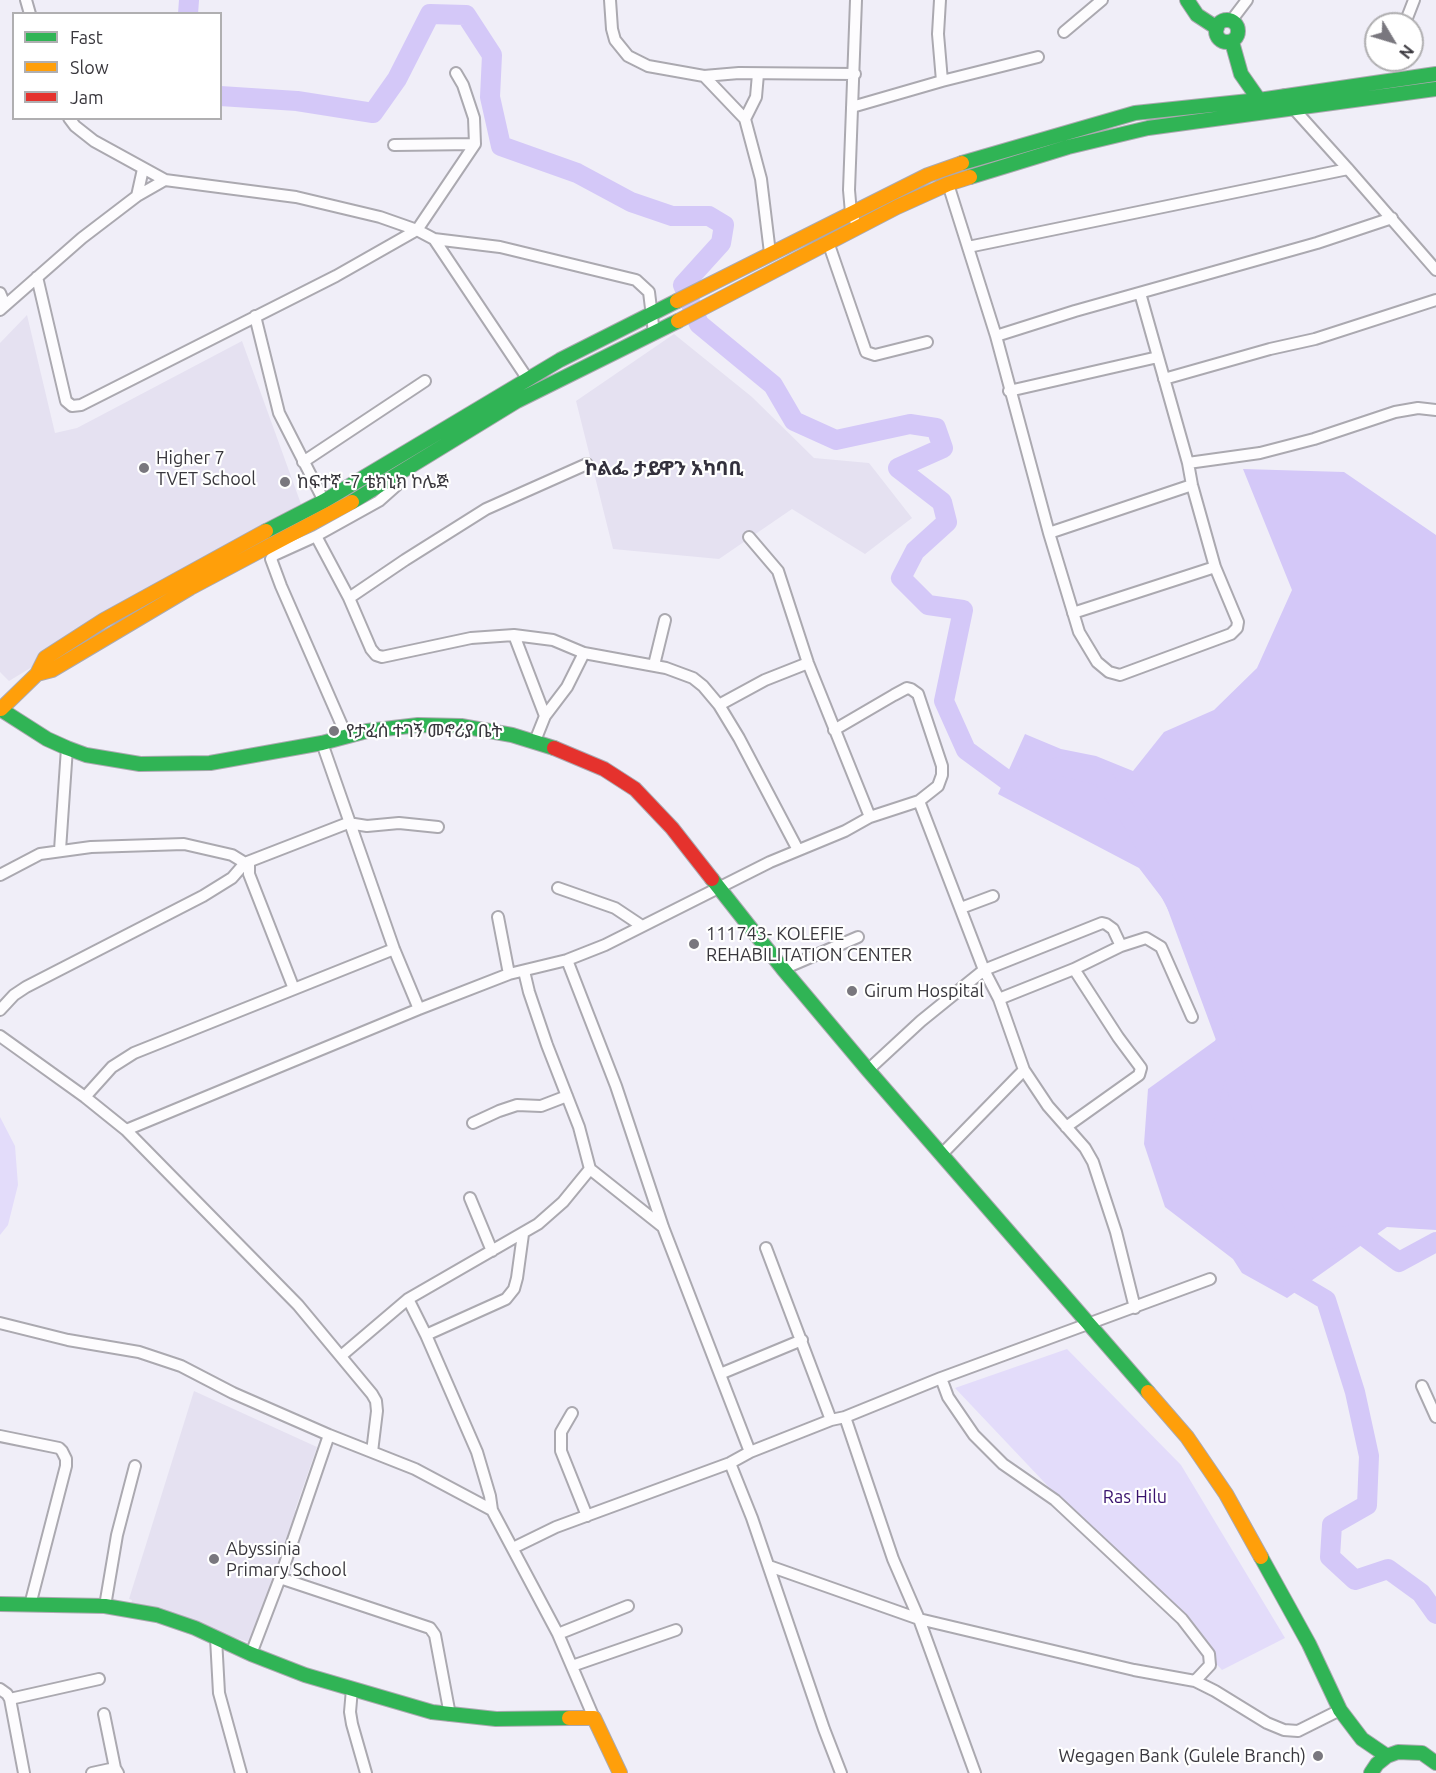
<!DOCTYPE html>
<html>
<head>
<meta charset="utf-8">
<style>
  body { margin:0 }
  #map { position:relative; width:1436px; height:1773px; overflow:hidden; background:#f0eef8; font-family:Ubuntu,sans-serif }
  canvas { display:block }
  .legend { position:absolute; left:12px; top:12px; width:210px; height:108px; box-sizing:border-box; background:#fff; border:2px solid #b0afb1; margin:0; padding:8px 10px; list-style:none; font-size:18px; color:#39373d }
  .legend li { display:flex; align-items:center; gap:12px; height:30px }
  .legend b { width:30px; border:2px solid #b0afb1 }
  .north { position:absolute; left:1364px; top:12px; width:60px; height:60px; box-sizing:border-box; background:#fff; border:2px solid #b0afb1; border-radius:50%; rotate:128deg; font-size:16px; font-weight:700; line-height:24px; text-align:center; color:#39373d }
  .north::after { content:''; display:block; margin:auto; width:21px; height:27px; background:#79777e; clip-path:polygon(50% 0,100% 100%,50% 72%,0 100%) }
</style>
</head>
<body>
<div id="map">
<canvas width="1436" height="1773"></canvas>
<ul class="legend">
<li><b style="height:8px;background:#30b455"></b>Fast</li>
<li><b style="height:8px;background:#ff9f0a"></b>Slow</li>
<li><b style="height:8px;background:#e5322d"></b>Jam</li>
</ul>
<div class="north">N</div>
</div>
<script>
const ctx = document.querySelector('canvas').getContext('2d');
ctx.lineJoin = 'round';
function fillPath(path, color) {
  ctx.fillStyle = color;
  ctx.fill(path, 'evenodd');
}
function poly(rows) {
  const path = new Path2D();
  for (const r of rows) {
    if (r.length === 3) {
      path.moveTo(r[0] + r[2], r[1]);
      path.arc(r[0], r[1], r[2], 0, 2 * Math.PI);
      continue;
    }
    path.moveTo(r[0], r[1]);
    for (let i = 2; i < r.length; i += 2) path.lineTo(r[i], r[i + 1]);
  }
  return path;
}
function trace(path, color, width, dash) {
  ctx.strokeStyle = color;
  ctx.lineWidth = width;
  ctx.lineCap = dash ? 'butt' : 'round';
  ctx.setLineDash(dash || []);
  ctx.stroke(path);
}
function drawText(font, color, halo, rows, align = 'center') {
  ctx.font = font + ' Ubuntu,"Noto Sans Ethiopic",sans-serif';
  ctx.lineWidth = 4.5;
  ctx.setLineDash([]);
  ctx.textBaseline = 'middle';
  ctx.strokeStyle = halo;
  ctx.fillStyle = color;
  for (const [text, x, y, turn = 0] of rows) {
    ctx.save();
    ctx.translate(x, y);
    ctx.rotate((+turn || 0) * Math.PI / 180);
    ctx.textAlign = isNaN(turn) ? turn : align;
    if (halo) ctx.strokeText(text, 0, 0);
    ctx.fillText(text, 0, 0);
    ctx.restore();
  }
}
fillPath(poly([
  [27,315,55,433,77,428,242,341,301,504,9,681,0,672,0,343],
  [674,334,752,397,814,458,869,463,912,518,865,554,792,509,719,559,613,549,576,401],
  [194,1391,317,1447,295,1510,300,1511,255,1644,131,1605,132,1600,129,1599]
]), '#e5e1f1');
fillPath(poly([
  [0,1117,15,1146,18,1185,8,1225,0,1235],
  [1067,1349,1181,1465,1285,1638,1222,1670,955,1388]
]), '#e3dcfa');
fillPath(poly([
  [1243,469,1344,472,1436,535,1436,1230,1387,1227,1287,1298,1242,1273,1233,1259,1165,1207,1144,1144,1148,1089,1216,1040,1165,902,1139,868,998,794,1025,734,1061,749,1096,756,1133,771,1164,732,1214,710,1257,668,1292,590]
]), '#d4c8f8');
trace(poly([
  [188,14,189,0],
  [220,96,297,101,373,113,397,79,430,14,466,15,492,55,490,97,501,146,577,173,631,202,672,216,709,216,724,225,721,243,683,285,699,324,773,385,794,421,836,440,910,424,936,428,943,448,898,468,942,502,947,522,915,551,901,578,928,605,963,610,944,701,966,750,1011,783,1063,766,1102,776,1135,825,1189,928,1223,1021,1243,1115,1314,1241,1361,1234,1399,1262,1436,1242],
  [1225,1043,1195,1153,1202,1190,1260,1261,1326,1300,1355,1392,1369,1456,1367,1505,1332,1525,1330,1557,1355,1580,1388,1569,1421,1593,1436,1614]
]), '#d4c8f8', 20);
const street = poly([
  [26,0,30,14],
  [610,0,612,29,615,40,628,56,648,66,704,76,739,73,855,74],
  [940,0,938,34,942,81],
  [1407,18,1414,0],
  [1231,21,1247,0],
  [1064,32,1102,0],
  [704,76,745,119,761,179,770,253],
  [1285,95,1294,109,1348,169,1436,270],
  [852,107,942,81,1038,57],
  [69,118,75,126,94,141,165,180,296,197,380,217,417,230,434,239,500,247,636,280,649,292,654,333],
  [745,119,756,97,758,74],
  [394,145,475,144],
  [948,184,996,336,1049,533,1079,632,1097,662,1109,672,1120,675,1231,634,1237,628,1238,622,1215,567,1192,485,1188,463,1140,293],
  [137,196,143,169],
  [854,219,851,213,849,190,856,0],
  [434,239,527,378],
  [828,242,866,352,875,355,927,342],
  [968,247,1348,169],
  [37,277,66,401,72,406,81,405,336,276,417,230,475,144,474,118,463,85,456,73],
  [0,293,5,305],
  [0,310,82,238,137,196,165,180],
  [255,316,279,413,324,501],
  [996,336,1075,311,1317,243,1392,218],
  [1164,379,1270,349,1315,339,1436,300],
  [1009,391,1158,357],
  [303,462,425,381],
  [1188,463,1260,453,1314,439,1395,412,1418,408,1436,410],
  [1049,533,1192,485],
  [316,536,349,598,371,649,376,655,382,657,471,638,514,635,553,640,584,653,666,668,693,678,703,686,719,705,739,738,798,850],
  [749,537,778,571,808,663,870,817],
  [349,598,405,560,486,509,587,464],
  [1073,613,1215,567],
  [514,635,545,716],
  [654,665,665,620],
  [719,705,765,680,808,663],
  [347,737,281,586,271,559,274,555,316,536,379,501,397,485,401,473],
  [535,741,545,716,567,687,584,653],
  [322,743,394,949,419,1009],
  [919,801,984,970,999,999,1024,1070,1048,1106,1085,1148,1093,1162,1116,1232,1135,1308],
  [60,850,67,748],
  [249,862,249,874,294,989],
  [0,875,40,854,91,847,184,844,232,855,245,863],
  [558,888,615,908,642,926],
  [961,908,993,896],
  [498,917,509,974],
  [567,960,616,1086,663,1227,750,1452],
  [783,969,858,937],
  [524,971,529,992,547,1045,579,1127,590,1169,663,1227],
  [999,999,1074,969,1121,946,1146,938,1161,947,1192,1017],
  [0,1010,14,995,26,987,203,896,232,878,245,863,348,823,367,826,399,823,438,827],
  [0,1036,85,1097,126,1130,298,1305,372,1394,376,1401,377,1411,372,1452],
  [868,1070,921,1021,984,970,1102,923,1106,924,1113,929,1121,946],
  [85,1097,112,1067,134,1053,394,949],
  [473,1123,499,1111,517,1105,541,1106,567,1096],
  [1066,1127,1139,1075,1141,1068,1118,1037,1074,969],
  [126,1130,419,1009,509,974,567,960,605,945,770,862,845,831,870,817,919,801,938,786,942,775,942,766,918,694,911,689,907,688,894,695,834,730],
  [942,1154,1024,1070],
  [470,1198,492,1251],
  [766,1248,831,1420],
  [408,1299,426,1335,477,1452,490,1496,492,1510,558,1634,594,1718],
  [0,1323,68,1340,139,1352,181,1366,233,1393,329,1435,415,1469,492,1510],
  [426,1335,506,1299,514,1289,517,1278,523,1234],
  [341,1356,408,1299,538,1224,563,1202,590,1169],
  [720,1374,802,1340],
  [1422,1386,1436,1417],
  [572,1413,561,1432,561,1451,587,1516],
  [845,1417,893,1559,919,1619,975,1773],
  [0,1436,59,1448,62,1451,66,1459,66,1466,30,1605],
  [730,1463,752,1518,824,1729,841,1773],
  [513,1548,556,1527,730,1463,750,1452,831,1420,845,1417,941,1378,1210,1279],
  [769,1566,919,1619,1134,1670,1195,1681,1210,1665,1209,1654,1182,1619,1055,1500,1003,1464,974,1435,948,1397,941,1378],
  [280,1578,430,1628,435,1635,450,1715],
  [105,1606,117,1535,135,1466],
  [558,1634,628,1606],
  [216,1638,219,1693,241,1773],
  [251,1654,280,1578,329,1435],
  [572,1666,676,1630],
  [1195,1681,1215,1691,1267,1723,1284,1730,1298,1731,1340,1710],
  [0,1689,7,1694,10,1699,24,1773],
  [352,1689,350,1712,352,1724,366,1773],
  [10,1699,99,1679],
  [104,1714,115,1768,118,1773],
  [92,1773,115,1768]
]);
const fast = poly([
  [1187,0,1197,15,1217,28],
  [1227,31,11],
  [1232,42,1241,74,1262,104],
  [962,163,1135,113,1259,100,1436,74],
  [970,177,1068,147,1148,128,1436,89],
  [352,502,517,401,678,321],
  [266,531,324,501,560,360,677,301],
  [0,709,47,739,67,748,86,755,140,764,210,763,322,743,367,731,418,725,461,726,512,735,554,748],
  [712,879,783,969,868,1070,1148,1392],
  [1261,1557,1309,1644,1340,1710,1362,1739,1387,1756],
  [0,1604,105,1606,157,1615,195,1628,251,1654,305,1675,432,1712,496,1719,569,1718],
  [1371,1773,1377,1764,1387,1756,1398,1752,1422,1753,1436,1763]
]);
const slow = poly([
  [677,301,928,175,962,163],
  [678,321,897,207,948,184,970,177],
  [37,674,52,670,190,588,352,502],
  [1,709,37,674,45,658,104,620,266,531],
  [1148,1392,1187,1437,1226,1494,1261,1557],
  [569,1718,594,1718,620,1773]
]);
const jam = poly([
  [554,748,604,769,635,789,672,828,712,879]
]);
trace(street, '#aba9b0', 14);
trace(fast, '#aba9b0', 16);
trace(slow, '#aba9b0', 16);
trace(jam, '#aba9b0', 16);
trace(street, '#fdfcfe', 10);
trace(fast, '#30b455', 14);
trace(slow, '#ff9f0a', 14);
trace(jam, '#e5322d', 14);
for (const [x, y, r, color] of [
  [144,468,6,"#79777e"],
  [285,482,6,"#79777e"],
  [334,731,6,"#79777e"],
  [694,944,6,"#79777e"],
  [852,991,6,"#79777e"],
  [214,1559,6,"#79777e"],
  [1318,1756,6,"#79777e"]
]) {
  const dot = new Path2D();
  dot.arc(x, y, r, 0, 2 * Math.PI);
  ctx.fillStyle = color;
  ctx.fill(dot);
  trace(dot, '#fff', 2);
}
drawText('18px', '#39373d', '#fff', [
  ["Higher 7",156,458],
  ["TVET School",156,479],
  ["ከፍተኛ -7 ቴክኒክ ኮሌጅ",297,482],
  ["የታፈሰ ተገኝ መኖሪያ ቤት",346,731],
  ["111743- KOLEFIE",706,934],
  ["REHABILITATION CENTER",706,955],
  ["Girum Hospital",864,991],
  ["Abyssinia",226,1549],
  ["Primary School",226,1570],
  ["Wegagen Bank (Gulele Branch)",1306,1756,"right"]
], 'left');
drawText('18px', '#39126e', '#fff', [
  ["Ras Hilu",1135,1497]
]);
drawText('bold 20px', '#34313d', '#fff', [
  ["ኮልፌ ታይዋን አካባቢ",664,468]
]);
</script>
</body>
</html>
